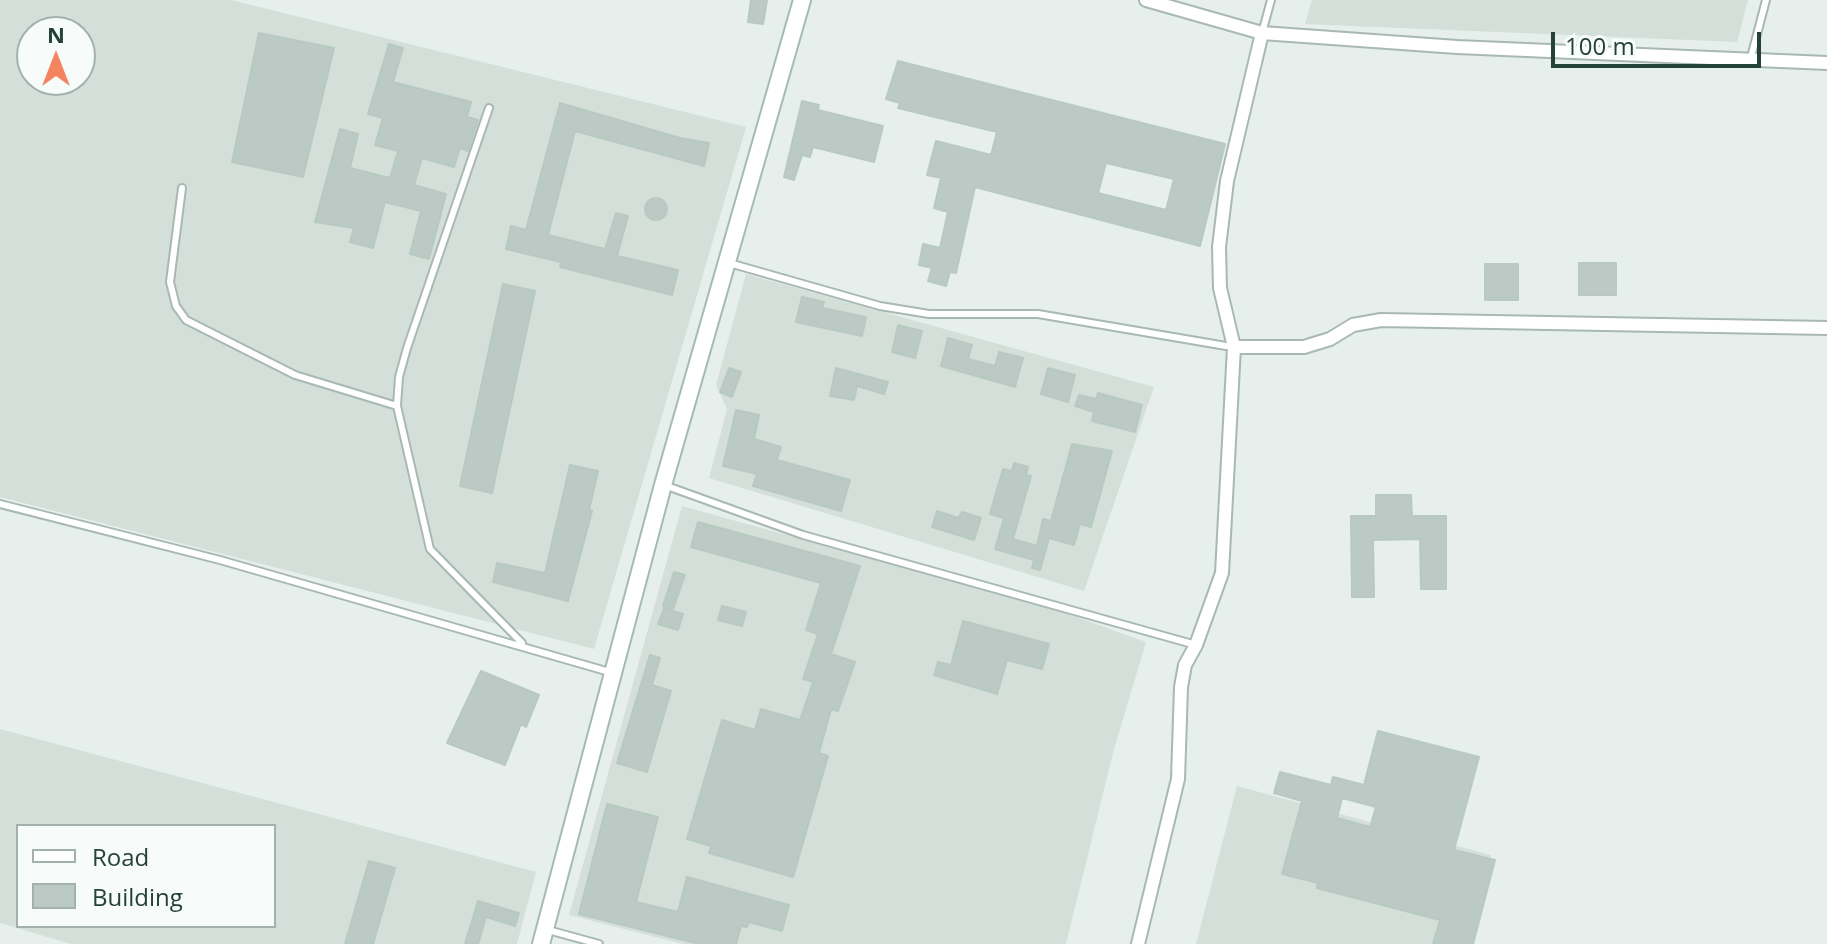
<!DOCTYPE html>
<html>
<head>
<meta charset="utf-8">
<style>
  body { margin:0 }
  #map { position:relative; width:1827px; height:944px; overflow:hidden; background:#e6efeb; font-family:"Open Sans",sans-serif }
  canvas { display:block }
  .legend { position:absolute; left:16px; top:824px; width:260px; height:104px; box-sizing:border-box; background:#f7fbf9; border:2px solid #a3b1ad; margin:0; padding:10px 14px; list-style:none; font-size:24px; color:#24423a }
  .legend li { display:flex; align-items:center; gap:16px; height:40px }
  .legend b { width:40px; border:2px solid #a3b1ad }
  .north { position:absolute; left:16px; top:16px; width:80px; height:80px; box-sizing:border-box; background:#f7fbf9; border:2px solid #a3b1ad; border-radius:50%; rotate:0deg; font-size:22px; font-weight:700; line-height:32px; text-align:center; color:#24423a }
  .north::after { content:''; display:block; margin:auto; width:28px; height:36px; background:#f4845f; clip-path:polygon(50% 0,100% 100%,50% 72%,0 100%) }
  .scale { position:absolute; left:1551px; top:32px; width:210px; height:36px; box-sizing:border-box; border:4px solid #24423a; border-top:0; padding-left:10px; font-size:24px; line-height:28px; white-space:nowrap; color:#24423a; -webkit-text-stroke:6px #f7fbf9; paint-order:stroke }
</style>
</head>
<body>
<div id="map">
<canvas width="1827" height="944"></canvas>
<ul class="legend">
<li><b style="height:10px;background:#fff"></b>Road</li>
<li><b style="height:22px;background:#bbcac4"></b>Building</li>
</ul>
<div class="north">N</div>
<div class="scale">100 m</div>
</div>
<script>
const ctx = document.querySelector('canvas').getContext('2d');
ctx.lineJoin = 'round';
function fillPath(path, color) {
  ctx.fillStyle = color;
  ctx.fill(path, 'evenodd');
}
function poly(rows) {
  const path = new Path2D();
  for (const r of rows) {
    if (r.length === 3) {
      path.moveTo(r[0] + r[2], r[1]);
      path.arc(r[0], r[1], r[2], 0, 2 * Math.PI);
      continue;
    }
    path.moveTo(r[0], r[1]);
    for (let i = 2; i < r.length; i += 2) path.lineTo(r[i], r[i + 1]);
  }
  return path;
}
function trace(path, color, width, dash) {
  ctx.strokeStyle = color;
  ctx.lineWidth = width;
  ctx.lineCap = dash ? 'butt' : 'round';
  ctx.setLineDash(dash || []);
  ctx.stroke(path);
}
fillPath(poly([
  [0,0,231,0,746,127,594,649,0,497],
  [32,32,80,32,80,80,32,80],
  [1312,0,1748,0,1737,42,1305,24],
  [746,274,1154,387,1084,591,709,478,727,409,716,385],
  [682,506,1054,609,1146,642,1114,749,1066,944,683,944,569,915],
  [0,729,536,872,517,944,71,944,0,923],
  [18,826,274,826,274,926,18,926],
  [1237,786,1491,855,1466,944,1196,944]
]), '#d4dfda');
const building = poly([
  [751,0,767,0,763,24,748,22,751,0],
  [259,33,334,48,303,177,232,162,259,33],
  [389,44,403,48,393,82,471,102,467,117,478,120,468,151,460,148,454,167,422,158,414,185,446,194,429,259,410,254,421,211,385,202,373,248,350,242,354,228,315,222,340,129,358,134,350,168,390,178,398,151,375,145,383,118,368,114,389,44],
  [898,61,1225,144,1200,246,975,187,956,273,950,272,946,286,928,281,932,268,919,265,923,244,940,248,948,212,934,208,941,178,927,175,936,141,991,155,997,132,898,108,900,103,886,99,898,61],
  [1106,163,1174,179,1166,210,1098,193,1106,163],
  [802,101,819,105,818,110,883,126,874,162,813,147,810,157,802,155,794,180,784,177,802,101],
  [560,103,680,138,709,143,704,166,575,131,548,235,605,249,616,213,628,216,617,256,678,270,672,295,560,267,561,262,506,249,511,226,526,230,560,103],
  [656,209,11],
  [1579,263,1616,263,1616,295,1579,295,1579,263],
  [1485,264,1518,264,1518,300,1485,300,1485,264],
  [503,284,535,291,492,493,460,486,503,284],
  [802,297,824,302,822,308,866,317,862,336,796,322,802,297],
  [898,325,922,331,915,358,892,352,898,325],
  [948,338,972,345,968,359,995,366,999,352,1023,358,1015,387,941,366,948,338],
  [729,368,741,372,732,397,720,392,729,368],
  [836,368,888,382,884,394,857,386,854,400,830,396,836,368],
  [1048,368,1075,375,1068,402,1041,394,1048,368],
  [1098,393,1142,405,1135,432,1092,421,1094,412,1075,406,1079,395,1096,399,1098,393],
  [736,410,759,415,754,439,781,447,777,460,850,480,841,511,753,486,757,474,723,466,736,410],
  [1072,444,1112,451,1091,527,1080,524,1074,545,1049,538,1040,570,1032,568,1034,560,995,549,1004,518,990,514,1003,469,1012,471,1014,463,1028,467,1026,475,1031,476,1013,539,1037,546,1043,519,1051,521,1072,444],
  [570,465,598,471,589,510,592,511,568,601,493,582,497,563,545,573,570,465],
  [1376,495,1411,495,1412,516,1446,516,1446,589,1421,589,1420,539,1373,540,1374,597,1352,597,1351,516,1376,516,1376,495],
  [937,511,958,518,962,512,981,518,974,540,932,527,937,511],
  [698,522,860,566,831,654,855,662,838,711,831,709,819,753,828,756,793,877,709,853,711,846,687,839,722,720,755,730,761,709,800,720,813,682,803,679,818,634,806,630,821,583,691,547,698,522],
  [674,572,685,575,673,609,663,606,674,572],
  [722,606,746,612,742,626,718,620,722,606],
  [664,608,683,614,678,630,658,624,664,608],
  [963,621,1049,644,1042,669,1007,660,997,694,934,675,938,662,951,665,963,621],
  [650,655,660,658,652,685,671,691,647,772,617,763,650,655],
  [481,671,539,695,526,727,521,724,505,765,447,743,481,671],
  [1378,731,1479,757,1454,850,1495,860,1473,944,1433,944,1440,920,1317,888,1318,883,1282,874,1302,801,1274,793,1280,772,1331,785,1333,777,1364,785,1378,731],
  [1342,798,1376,807,1370,827,1337,818,1342,798],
  [607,804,658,817,636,902,678,912,687,877,789,905,782,931,749,922,747,927,741,926,736,944,699,944,579,914,607,804],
  [369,861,395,868,373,944,345,944,369,861],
  [478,901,519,913,515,926,486,917,478,944,465,944,478,901]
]);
fillPath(building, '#bbcac4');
trace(building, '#b8c9c2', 2);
const lane = poly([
  [1262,33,1271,0],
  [1750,61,1766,0],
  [489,108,407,348,399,377,397,406,430,549,522,643],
  [182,188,170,282,176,306,186,320,295,375,397,406],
  [729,263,880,306,929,314,1038,314,1232,347],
  [664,485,803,535,1196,645],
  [0,504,220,560,613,673],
  [548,930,599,944]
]);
const street = poly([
  [1146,0,1262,33,1457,47,1827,63],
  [1234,347,1304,347,1330,339,1353,325,1381,320,1827,328],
  [1138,944,1178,779,1181,687,1185,665,1196,645,1222,573,1234,347,1220,288,1219,247,1227,181,1262,33]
]);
const secondary = poly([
  [541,944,663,485,802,0]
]);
trace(lane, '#a8b8b2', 10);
trace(street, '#a8b8b2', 16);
trace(secondary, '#a4bbb3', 20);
trace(lane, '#fff', 6);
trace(street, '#fff', 12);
trace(secondary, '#fff', 16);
</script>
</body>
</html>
